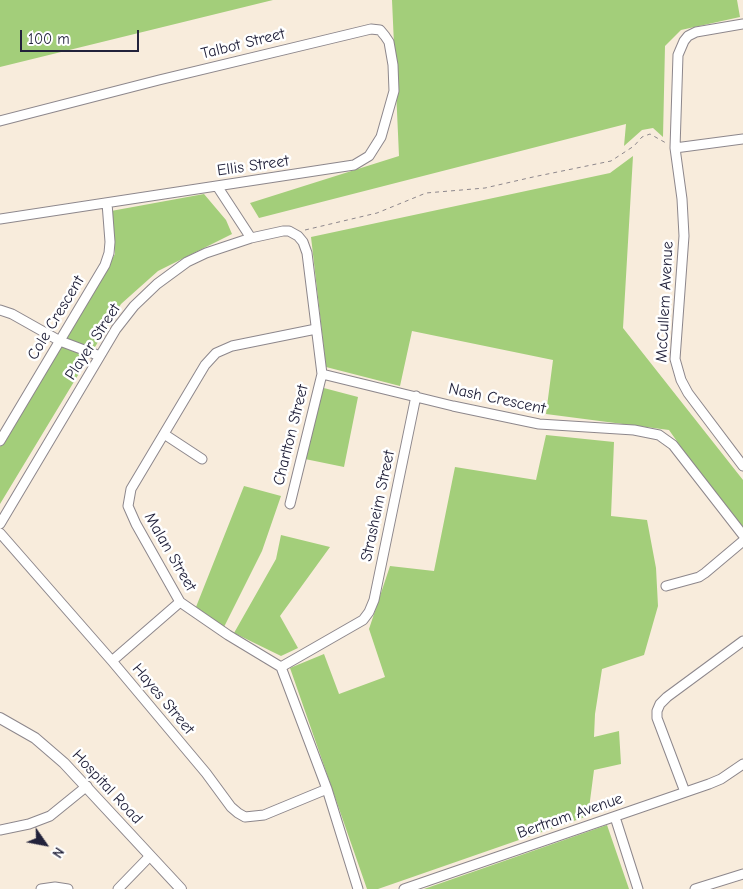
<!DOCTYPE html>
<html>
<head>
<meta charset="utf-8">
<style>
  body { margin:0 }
  #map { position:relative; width:743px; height:889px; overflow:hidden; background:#f8ecdc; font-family:"Comic Neue",sans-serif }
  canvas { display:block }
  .north { position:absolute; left:20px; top:819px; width:50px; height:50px; -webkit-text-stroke:4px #fff; paint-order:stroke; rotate:123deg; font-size:14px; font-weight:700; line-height:20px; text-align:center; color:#22223b }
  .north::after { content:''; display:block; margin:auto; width:18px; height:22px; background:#22223b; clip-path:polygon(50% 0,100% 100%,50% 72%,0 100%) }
  .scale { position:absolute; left:20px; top:30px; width:119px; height:22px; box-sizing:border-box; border:2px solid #22223b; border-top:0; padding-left:6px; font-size:15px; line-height:18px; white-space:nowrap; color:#22223b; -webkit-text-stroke:4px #fff; paint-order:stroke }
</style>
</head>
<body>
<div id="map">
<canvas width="743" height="889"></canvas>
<div class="north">N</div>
<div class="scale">100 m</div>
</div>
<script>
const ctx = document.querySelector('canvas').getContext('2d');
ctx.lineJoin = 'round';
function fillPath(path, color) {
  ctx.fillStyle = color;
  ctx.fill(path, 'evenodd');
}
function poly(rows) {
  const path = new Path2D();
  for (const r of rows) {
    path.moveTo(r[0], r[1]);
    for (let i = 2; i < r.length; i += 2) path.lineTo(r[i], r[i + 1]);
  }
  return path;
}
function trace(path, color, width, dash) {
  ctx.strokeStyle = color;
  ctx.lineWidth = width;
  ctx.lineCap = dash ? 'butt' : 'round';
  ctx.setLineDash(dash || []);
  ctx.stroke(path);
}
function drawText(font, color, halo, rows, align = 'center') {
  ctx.font = font + ' "Comic Neue",sans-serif';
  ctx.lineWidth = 5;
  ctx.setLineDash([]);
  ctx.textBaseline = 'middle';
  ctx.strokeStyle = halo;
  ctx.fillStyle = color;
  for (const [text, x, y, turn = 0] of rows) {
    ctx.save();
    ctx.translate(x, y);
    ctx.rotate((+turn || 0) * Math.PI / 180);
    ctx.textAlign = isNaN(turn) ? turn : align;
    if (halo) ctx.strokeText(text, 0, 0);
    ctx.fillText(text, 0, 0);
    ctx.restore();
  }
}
fillPath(poly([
  [0,0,273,0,0,67],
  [392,0,737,0,740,17,681,30,665,46,663,137,653,128,642,130,624,146,626,124,259,218,250,203,399,156],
  [633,156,623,328,743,480,743,528,738,528,669,430,546,414,553,360,412,331,400,386,326,367,311,237,610,173],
  [204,194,226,220,232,234,158,271,121,304,0,504,0,447,115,254,111,211],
  [320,387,358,397,344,467,305,459],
  [546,435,614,442,611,516,647,520,656,568,658,606,644,655,602,669,595,714,594,737,619,731,621,764,594,770,588,816,378,889,367,889,290,668,324,654,339,694,385,677,369,629,390,566,434,571,455,467,536,480],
  [244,486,281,496,262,551,224,627,196,607],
  [281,535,330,547,280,616,298,648,281,656,234,633,276,559],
  [607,825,629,889,424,889]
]), '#a3ce7a');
const minor = poly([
  [743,24,696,32,688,36,684,41,678,55,675,148,682,199,684,236,675,359,681,380,688,393,743,466],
  [0,121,159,80,371,29,380,30,385,36,389,42,393,65,394,91,381,137,369,156,354,165,0,219],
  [675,148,743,139],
  [217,186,251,238],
  [0,310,12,314,60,341,100,356],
  [316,329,232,346,216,353,205,365,131,489,128,506,136,524,180,602,228,635,281,667,327,789,358,889],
  [322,374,453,406,539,424,634,430,659,435,673,445,743,535],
  [164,434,202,459],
  [0,441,105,265,109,253,110,242,107,203],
  [0,524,100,356,116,329,134,306,157,284,187,262,206,253,251,238,283,231,289,231,298,236,303,242,307,253,322,374,290,504],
  [0,533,112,661,206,773,231,807,238,813,245,817,264,815,327,789],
  [666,586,699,577,705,573,743,541],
  [112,661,180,602],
  [281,667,363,620,369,612,374,600,416,396],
  [685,792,657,718,657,711,660,704,667,697,743,641],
  [615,817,638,889],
  [0,830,29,824,50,816,87,786],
  [41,889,55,887,68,889],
  [118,889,150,856],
  [404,889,709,784,721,779,743,764],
  [695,889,743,874]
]);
const major = poly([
  [0,718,35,738,64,763,181,889]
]);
trace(minor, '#8d878c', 11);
trace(major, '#8d878c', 12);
trace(poly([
  [305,230,377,213,426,193,485,188,533,177,611,161,634,146,642,137,650,134,666,143]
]), '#8d878c', 1, [4, 4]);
trace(minor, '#fff', 9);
trace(major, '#fff', 10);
drawText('16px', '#22223b', '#fff', [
  ["Talbot Street",243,44,-14],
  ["Ellis Street",253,166,-8],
  ["McCullem Avenue",665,302,-87],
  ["Cole Crescent",56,318,-59],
  ["Player Street",93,342,-57],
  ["Nash Crescent",497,399,12],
  ["Charlton Street",291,435,-76],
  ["Strasheim Street",378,506,-78],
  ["Malan Street",170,552,60],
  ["Hayes Street",163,699,50],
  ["Hospital Road",107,787,47],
  ["Bertram Avenue",570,816,-19]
]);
</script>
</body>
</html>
